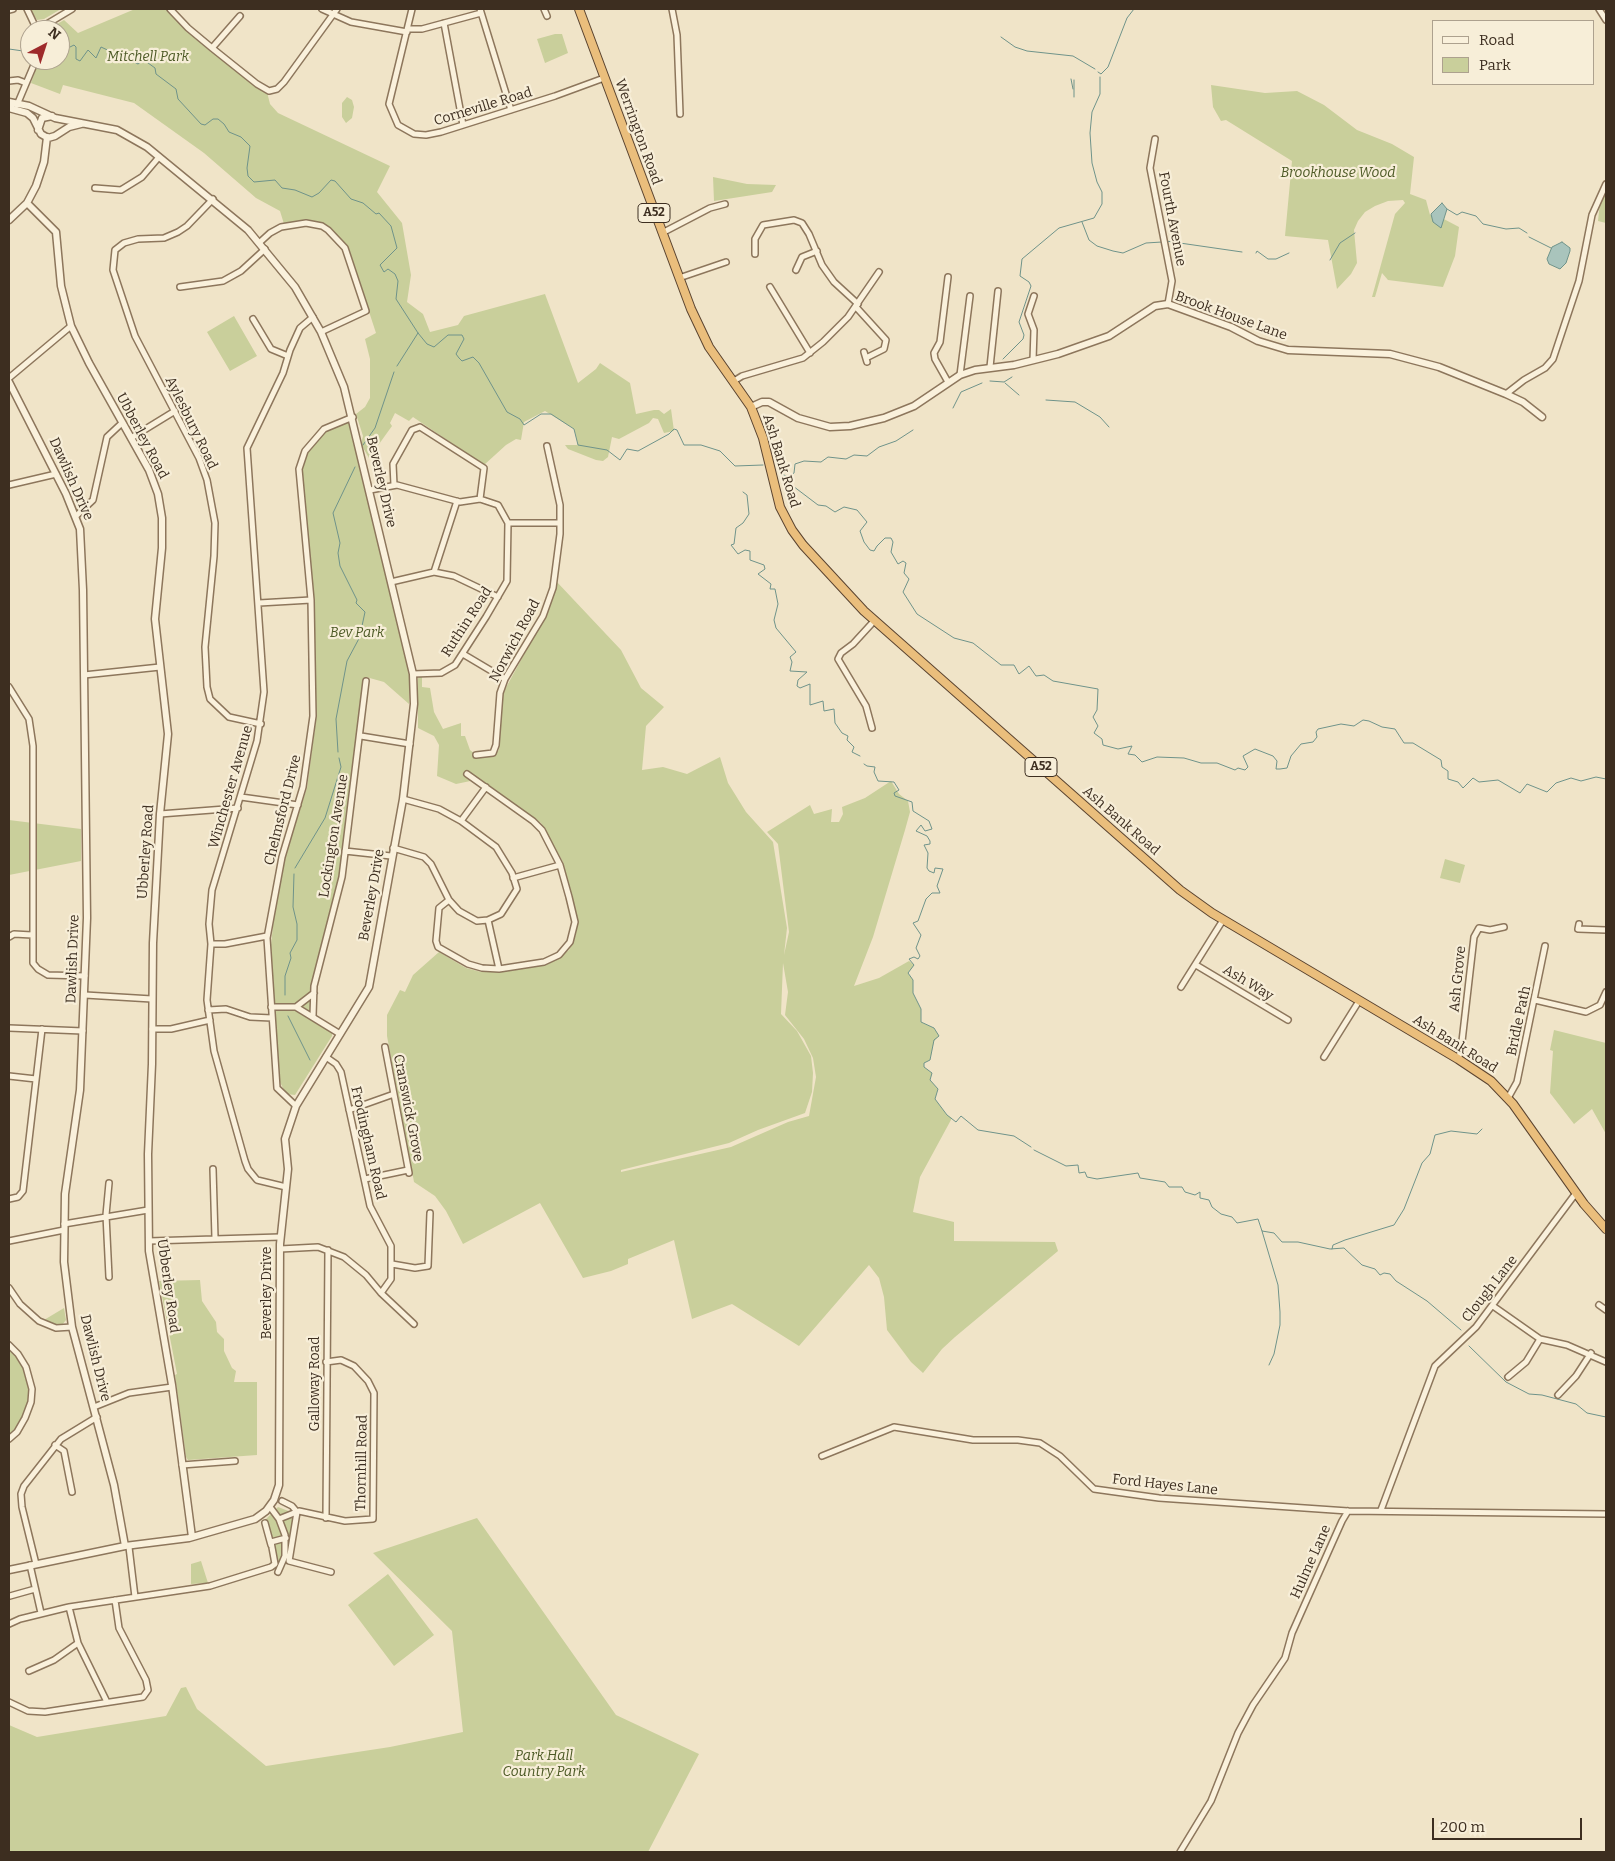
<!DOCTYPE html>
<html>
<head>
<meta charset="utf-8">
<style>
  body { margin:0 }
  #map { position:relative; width:1615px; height:1861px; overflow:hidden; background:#f0e4c8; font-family:Bitter,serif }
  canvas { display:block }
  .frame { position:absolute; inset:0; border:10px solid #3d2e20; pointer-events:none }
  .legend { position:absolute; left:1432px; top:20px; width:162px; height:65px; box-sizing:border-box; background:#f7eed8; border:1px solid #ada18e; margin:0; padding:6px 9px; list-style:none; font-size:15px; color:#3d2e20 }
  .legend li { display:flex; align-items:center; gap:10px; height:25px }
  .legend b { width:25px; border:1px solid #ada18e }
  .north { position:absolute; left:20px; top:20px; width:50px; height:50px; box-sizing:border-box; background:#f7eed8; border:1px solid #ada18e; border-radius:50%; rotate:40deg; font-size:14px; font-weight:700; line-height:20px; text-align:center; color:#3d2e20 }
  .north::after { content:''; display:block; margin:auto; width:18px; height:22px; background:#9e2a2b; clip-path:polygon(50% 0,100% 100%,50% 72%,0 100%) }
  .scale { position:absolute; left:1432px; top:1818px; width:150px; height:22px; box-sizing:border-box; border:2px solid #3d2e20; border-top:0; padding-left:6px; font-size:15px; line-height:18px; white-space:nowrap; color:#3d2e20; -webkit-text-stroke:4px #f7eed8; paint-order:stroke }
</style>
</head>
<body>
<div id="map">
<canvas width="1615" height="1861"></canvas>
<div class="frame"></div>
<ul class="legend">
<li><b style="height:6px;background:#faf1dc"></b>Road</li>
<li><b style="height:14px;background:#c9cf9b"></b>Park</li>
</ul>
<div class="north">N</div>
<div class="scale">200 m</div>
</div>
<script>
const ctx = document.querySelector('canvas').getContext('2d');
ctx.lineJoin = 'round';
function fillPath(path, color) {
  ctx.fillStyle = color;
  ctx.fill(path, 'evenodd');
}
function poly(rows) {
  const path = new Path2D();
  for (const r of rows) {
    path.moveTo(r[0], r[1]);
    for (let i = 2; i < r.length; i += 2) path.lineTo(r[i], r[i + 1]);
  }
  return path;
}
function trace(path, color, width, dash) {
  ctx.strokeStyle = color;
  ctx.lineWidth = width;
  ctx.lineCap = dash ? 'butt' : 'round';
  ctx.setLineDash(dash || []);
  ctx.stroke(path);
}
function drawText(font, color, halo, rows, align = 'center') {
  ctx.font = font + ' Bitter,serif';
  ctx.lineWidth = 4.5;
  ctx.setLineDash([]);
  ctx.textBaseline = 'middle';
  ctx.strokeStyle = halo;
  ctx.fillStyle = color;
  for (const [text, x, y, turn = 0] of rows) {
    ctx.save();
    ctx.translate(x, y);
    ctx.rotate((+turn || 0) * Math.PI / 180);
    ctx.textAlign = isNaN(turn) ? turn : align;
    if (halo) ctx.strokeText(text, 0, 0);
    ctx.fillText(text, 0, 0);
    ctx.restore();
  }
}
fillPath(poly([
  [30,9,61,9,44,19,37,20],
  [135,9,168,9,267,92,270,104,278,113,390,166,377,192,402,223,411,275,407,302,423,314,430,332,458,325,464,316,545,294,578,383,596,369,600,363,630,383,636,414,654,410,659,410,664,414,671,409,674,431,664,433,658,419,653,418,649,423,619,439,612,437,608,457,603,461,596,460,568,449,565,445,578,445,574,429,545,411,524,422,521,440,516,439,506,445,484,465,413,417,409,421,395,413,390,423,392,426,369,458,361,444,363,436,356,414,365,407,370,398,370,359,365,339,376,333,350,254,341,239,326,226,319,223,304,221,284,224,280,211,256,198,204,153,134,103,63,85,60,94,31,83,39,60,60,60,60,30,47,30,64,20,78,33],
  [555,34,562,34,568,53,545,63,537,39],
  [1211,85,1265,93,1297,91,1324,105,1357,130,1392,144,1414,157,1410,194,1426,200,1430,215,1440,217,1459,227,1455,256,1443,287,1388,280,1382,273,1375,297,1372,297,1395,214,1405,203,1403,200,1388,201,1375,206,1365,212,1358,221,1354,230,1357,263,1351,274,1337,289,1328,240,1285,236,1292,161,1226,120,1221,121,1213,107],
  [347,97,352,100,354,107,352,118,346,123,342,117,342,103],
  [713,177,747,184,776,185,772,192,714,201],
  [1602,183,1606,185,1606,223,1598,221],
  [234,316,257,356,230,371,207,332],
  [349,422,410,675,409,704,384,682,366,677,363,679,361,715,338,887,311,992,310,1017,332,1031,332,1036,295,1095,286,1094,280,1082,270,954,276,899,287,848,307,788,316,720,312,578,301,479,305,457,315,441,327,430],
  [556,581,621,650,641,688,664,707,646,726,642,770,663,767,687,774,720,757,728,783,746,812,773,842,787,928,784,955,789,932,778,844,767,832,810,805,814,814,832,809,831,822,839,822,843,814,842,807,865,798,891,781,899,794,908,801,910,812,905,830,873,937,854,986,879,978,909,961,914,965,908,973,913,980,913,993,921,1009,921,1022,934,1028,939,1036,934,1041,930,1060,924,1063,924,1067,932,1073,930,1080,938,1089,935,1099,947,1115,952,1118,920,1177,913,1212,954,1222,954,1241,1055,1242,1058,1251,955,1337,942,1349,923,1373,911,1362,887,1330,884,1297,879,1278,869,1265,799,1346,732,1304,692,1319,674,1240,628,1259,628,1264,611,1271,583,1278,540,1203,463,1244,446,1211,435,1196,414,1182,387,1036,387,1015,400,990,405,992,413,975,439,952,466,968,481,972,510,971,537,966,554,961,569,950,582,959,569,950,576,934,577,922,563,862,541,823,480,779,456,784,437,776,439,745,434,736,418,728,418,678,422,676,422,687,430,688,434,712,443,729,461,723,461,736,465,736,470,750,476,755,494,754,499,750,503,693,549,609],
  [783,963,788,992,785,1015,804,1039,813,1058,816,1077,809,1116,788,1122,731,1147,621,1172,621,1170,729,1143,758,1130,805,1113,812,1092,813,1073,811,1056,797,1031,781,1014],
  [9,820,81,829,81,861,9,875],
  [1445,859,1465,865,1460,883,1440,878],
  [1554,1030,1606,1043,1606,1134,1592,1109,1574,1124,1550,1093,1553,1051,1550,1050],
  [200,1280,202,1301,216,1322,217,1332,224,1339,224,1351,232,1368,236,1371,234,1382,257,1382,257,1455,188,1460,186,1457,175,1375,177,1374,159,1281],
  [64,1308,66,1320,62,1325,55,1325,44,1320],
  [9,1345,23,1362,32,1396,20,1427,9,1437],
  [278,1507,291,1512,295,1518,288,1559,284,1563,277,1560,266,1519],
  [477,1518,616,1715,699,1754,648,1852,9,1852,9,1725,37,1737,166,1716,181,1688,186,1687,197,1709,266,1766,390,1747,463,1732,452,1631,373,1553],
  [201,1561,208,1583,191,1584,191,1564],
  [388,1574,434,1635,394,1666,348,1605]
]), '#c9cf9b');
const water = poly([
  [1442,203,1447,209,1441,228,1433,222,1431,214,1442,203],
  [1562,242,1570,248,1570,251,1566,263,1560,269,1549,264,1547,259,1552,247,1562,242]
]);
fillPath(water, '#a9c4bc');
trace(water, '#6f938a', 1);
trace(poly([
  [1001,37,1015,47,1027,51,1073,56,1095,69],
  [60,42,62,41,68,48,74,45,76,47,76,59,80,61,88,50,96,58,101,47,138,64,144,60,155,68,156,74,176,89,178,99,201,124,205,125,213,119,218,119,224,124,229,132,241,137,250,146,247,168,248,176,254,182,275,180,282,188,295,190,312,197,319,193,331,180,335,181,351,199,363,203,376,214,379,213,391,226,397,248,380,265,384,272,388,269,395,274,398,281,396,299,418,333,427,344,434,347,448,335,462,335,464,339,456,354,459,358,462,361,473,357,479,363,507,412,520,419,524,425,541,414,551,414,574,429,578,445,607,450,620,460,627,449,638,451,669,434,674,429,677,430,684,445,701,445,720,451,735,466,763,465],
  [9,49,30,52],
  [1098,72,1101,74,1108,67,1127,18,1134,9],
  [1071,79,1073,89],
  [1074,80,1074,97],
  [1447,209,1457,215,1462,212,1476,216,1483,224,1506,229,1519,228,1527,233],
  [1082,222,1089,240,1097,246,1113,251,1123,253,1146,243,1162,242],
  [1529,237,1551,248],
  [1166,241,1242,252],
  [1256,253,1257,251,1268,259,1276,259,1289,253],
  [1330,260,1340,243,1355,233],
  [1003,359,1023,339,1024,335,1019,322,1031,286,1029,282,1020,276,1022,259,1059,228,1094,218,1102,204,1102,192,1097,182,1092,163,1090,133,1092,112,1100,94,1100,77],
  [397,366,418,333],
  [990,381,1004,382,1012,377],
  [1005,383,1019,395],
  [1046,400,1075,402,1100,417,1109,427],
  [953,408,961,392,982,383],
  [363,445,375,428,394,372],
  [780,472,789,483,818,505,826,506,835,512,844,507,857,510,867,522,860,531,864,542,870,550,874,551,877,546,885,538,891,538,893,542,891,552,898,564,903,561,906,563,904,573,909,579,903,592,917,614,954,638,973,643,1001,665,1014,665,1019,674,1029,666,1036,676,1044,675,1053,681,1098,689,1097,710,1093,717,1098,726,1094,733,1102,739,1103,745,1118,749,1132,746,1128,754,1135,755,1142,762,1157,757,1184,758,1201,763,1217,763,1235,770,1238,768,1245,770,1248,767,1243,756,1255,749,1273,756,1277,761,1276,769,1280,769,1287,768,1291,756,1301,744,1313,742,1317,737,1316,732,1318,729,1341,724,1354,726,1363,720,1369,721,1382,727,1395,729,1404,743,1413,743,1441,760,1442,767,1448,771,1448,779,1458,782,1463,788,1473,778,1479,782,1498,780,1520,793,1527,784,1547,792,1556,783,1571,778,1581,781,1596,777,1606,779],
  [782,474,788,477,794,473,795,464,804,461,821,462,828,457,846,459,854,455,867,456,879,447,896,441,913,430],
  [743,492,747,495,749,514,743,523,736,528,734,544,731,545,738,554,745,550,750,551,750,560,764,565,765,569,758,574,771,584,770,589,775,589,778,604,774,620,776,628,796,652,790,657,792,662,790,671,807,672,798,680,797,686,800,688,810,684,810,705,823,701,824,711,834,709,835,723,842,733,848,736,847,740,854,747,852,752,860,756],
  [338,752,336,719,347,661,363,631,362,626,365,612,356,603,357,600,340,566,338,553,340,543,333,513,355,467],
  [864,764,867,766,875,767,874,772,878,781,894,782,899,790,894,793,895,796,912,802,913,811,929,821,932,829,925,831,921,825,916,831,927,836,930,841,930,844,924,845,928,853,927,868,929,871,934,873,935,868,943,869,937,886,940,893,932,893,926,899,918,921,913,923,921,935,916,948,920,956,918,959,914,957,909,959,914,965,908,973,913,980,913,993,921,1009,921,1022,934,1028,939,1036,934,1040,930,1060,924,1063,924,1067,932,1073,930,1080,938,1089,935,1099,947,1115,956,1122,961,1116,978,1130,1014,1136,1031,1147],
  [295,868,325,818,341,767,339,758],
  [285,995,285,976,291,958,290,953,297,940,297,924,293,907,294,874],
  [288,1016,310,1060],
  [1034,1150,1066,1166,1078,1165,1079,1173,1085,1172,1087,1177,1097,1179,1138,1173,1140,1178,1165,1182,1169,1187,1182,1187,1185,1192,1195,1195,1200,1192,1200,1198,1209,1200,1212,1207,1221,1214,1232,1217,1237,1223,1258,1219,1262,1231,1274,1233,1282,1242,1298,1242,1330,1249,1344,1248,1362,1265,1375,1269,1380,1275,1384,1273,1390,1274,1396,1281,1427,1301,1461,1330],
  [1262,1231,1278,1285,1280,1312,1280,1325,1274,1354,1269,1365],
  [1332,1249,1333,1245,1345,1240,1394,1225,1404,1209,1422,1163,1430,1154,1435,1135,1451,1131,1477,1134,1482,1129],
  [1469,1346,1506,1382,1529,1394,1542,1395,1576,1404,1587,1413,1606,1417]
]), '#6f938a', 1);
const minor = poly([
  [27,9,37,30,72,9],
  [170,9,188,28,212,48,257,84,269,91,277,89,284,82,337,9],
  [322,9,351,22,407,32],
  [412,9,389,104,398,125,414,134,426,135,441,132,555,96,604,78],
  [480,9,511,110],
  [544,9,547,16],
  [672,9,677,35,680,114],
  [1599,9,1606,20],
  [9,10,13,9],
  [444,23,463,125],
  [408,29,422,29,481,13],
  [212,48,240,16],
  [9,81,18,80,26,83],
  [17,105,36,60],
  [1155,139,1150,168,1172,281,1168,304],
  [95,188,121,190,142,177,159,157],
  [213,199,187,226,178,232,164,238,138,239,124,243,115,250,113,270,135,336,199,458,207,480,215,523,214,556,205,647,207,687,210,699,229,717,261,724],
  [662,233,710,208,725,204],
  [259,243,270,233,281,227,306,223,322,226,328,230,345,248,366,311,321,332],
  [755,254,755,239,763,225,794,220,802,223,809,234,822,265,834,282,858,304],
  [796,270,802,257,817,251],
  [948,277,940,342,934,353,935,359,948,382],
  [679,278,726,262],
  [180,287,223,281,241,271,265,249],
  [770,287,810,353],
  [856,307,886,340,884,349,866,358],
  [253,319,271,349,288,356],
  [864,352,867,362],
  [1033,360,1034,330,1028,314,1034,296],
  [990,367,998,291],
  [960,375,970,296],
  [9,378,71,326],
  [734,381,742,376,803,358,823,342,848,317,879,272],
  [1506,394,1524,380,1545,368,1553,359,1579,281,1592,215,1606,184],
  [131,438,175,411],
  [9,485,56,474],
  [394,485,393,464,412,430,420,427,484,468,480,499],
  [370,490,397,485,460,502,480,499,498,505,508,523,507,581,486,617,455,665,441,673,413,674],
  [76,516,93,500,107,437,122,423],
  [508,523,560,523],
  [434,572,457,501],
  [391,582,434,572,454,576,498,597],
  [259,603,311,600],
  [463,654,505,679],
  [84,675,160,667],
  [9,687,29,719,33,746,33,963,38,969,48,975,85,976],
  [872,728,866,706,838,659,841,653,853,644,875,620],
  [361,736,410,744],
  [476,755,493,753,496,745,500,693,505,679,543,616,553,588,560,534,560,505,547,446],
  [241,797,298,805],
  [160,814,238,808],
  [461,821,486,787],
  [393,848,424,857,431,864,449,900,459,911,477,921,488,920,501,914,517,889,512,873,496,847,461,821,439,809,403,799],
  [345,851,391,856],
  [513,878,560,865],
  [449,900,439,908,436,941,438,947,468,964,482,968,499,969,544,962,559,955,570,942,575,922,569,897,560,865,542,830,533,821,467,774],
  [488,920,499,969],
  [1579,924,1578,929,1606,930],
  [9,937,14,934,32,935],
  [211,944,225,944,267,936],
  [1196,965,1288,1020],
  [1181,987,1223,920],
  [85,995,152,999],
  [1535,1000,1586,1012,1600,1005,1606,992],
  [271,1007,296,1007,340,1034],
  [296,1007,314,993],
  [208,1010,226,1009,250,1017,272,1018],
  [313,1016,314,986,342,877,366,681],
  [9,1028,83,1031],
  [152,1029,171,1029,210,1020],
  [385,1047,409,1173],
  [326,1057,336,1064,341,1072,370,1206,391,1246,391,1279,381,1293],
  [1324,1057,1359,1001],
  [1458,1059,1461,1050,1474,937,1479,928,1490,930,1504,927],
  [9,1076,36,1079],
  [1508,1098,1517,1082,1545,946],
  [296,1106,277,1088,267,938,282,857,303,787,313,716,311,600,299,469,305,451,324,429,353,417],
  [349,1110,394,1094],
  [213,1169,215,1238],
  [365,1179,408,1170],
  [109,1183,106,1215,109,1277],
  [286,1187,257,1180,248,1169,245,1161,214,1051,207,1000,211,944,209,924,212,890,257,741,264,692,247,448,283,373,290,350,300,328,313,317],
  [9,1199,18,1197,23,1191,42,1029],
  [64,1224,148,1210],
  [9,1241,64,1230],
  [149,1241,280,1237],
  [280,1249,318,1247,344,1257,366,1275,381,1293,414,1324],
  [392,1264,415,1268,428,1266,430,1213],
  [9,1288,20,1304,39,1321,56,1328,72,1327],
  [1599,1305,1606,1310],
  [1493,1306,1540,1339,1567,1345,1606,1362],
  [9,1345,18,1354,26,1367,32,1389,31,1402,25,1418,17,1432,9,1439],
  [1508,1377,1526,1362,1540,1339],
  [1558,1395,1576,1376,1591,1353],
  [94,1407,129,1393,172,1387],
  [55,1445,64,1451,72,1492],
  [822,1456,894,1427,973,1440,1018,1440,1040,1443,1060,1456,1094,1489,1159,1498,1348,1511,1606,1514],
  [182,1465,235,1461],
  [282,1501,292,1506,297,1512,289,1561,331,1572],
  [270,1507,279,1519,285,1535,285,1556,278,1572],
  [1381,1510,1435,1366,1476,1327,1576,1193],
  [326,1518,328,1250],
  [279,1519,299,1511,345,1521,373,1519,374,1393,368,1381,354,1366,341,1360,326,1362],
  [265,1523,271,1545],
  [129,1547,135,1597],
  [36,1564,22,1507,21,1494,24,1486,61,1439,97,1417],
  [30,1565,41,1613],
  [10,1596,35,1589],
  [69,1607,78,1643,107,1702],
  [9,1624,20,1619,69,1607,210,1586,271,1567,275,1564,271,1542,286,1538],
  [29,1671,54,1660,78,1643],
  [9,1702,28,1711,45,1712,143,1697,148,1690,146,1680,119,1628,115,1600],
  [1180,1852,1211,1801,1238,1733,1253,1705,1285,1658,1292,1633,1342,1521,1348,1511]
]);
const tertiary = poly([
  [9,102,29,106,55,118,117,130,147,147,248,230,295,287,321,332,344,387,413,674,414,704,403,799,369,987,296,1106,285,1139,288,1169,280,1244,279,1485,274,1500,266,1511,255,1519,189,1538,125,1546,9,1570],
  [9,108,27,113,33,118,41,134,48,138,55,136,69,127,81,124],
  [38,130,42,118,52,116],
  [27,203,56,232,61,286,71,326,89,363,149,470,158,494,162,518,162,548,155,619,168,734,160,814,153,943,152,1064,148,1154,149,1251,172,1385,192,1537],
  [9,220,27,203,36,186,44,162,47,137],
  [9,382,66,494,80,529,83,590,87,918,80,1090,65,1194,64,1262,72,1327,114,1485,125,1546],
  [751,407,762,402,769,402,798,418,830,427,850,426,884,418,914,406,960,375,975,370,1014,365,1058,354,1109,336,1155,306,1168,304,1231,327,1258,341,1288,350,1390,354,1439,367,1506,394,1523,402,1542,417]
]);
const trunk = poly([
  [579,9,691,309,709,347,751,407,763,438,780,507,792,530,803,545,864,611,1180,890,1212,913,1458,1059,1491,1081,1513,1104,1584,1204,1606,1229]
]);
trace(minor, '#8d765c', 8);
trace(tertiary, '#8d765c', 9);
trace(trunk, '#5b4430', 10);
trace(minor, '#faf1dc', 5);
trace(tertiary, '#faf1dc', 6);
trace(trunk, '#eabe7c', 8);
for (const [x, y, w] of [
  [654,213,32],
  [1041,767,32]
]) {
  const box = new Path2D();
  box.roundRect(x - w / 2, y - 9.5, w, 19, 4);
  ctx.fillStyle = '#f7eed8';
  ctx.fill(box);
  trace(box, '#3d2e20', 1);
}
drawText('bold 12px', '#3d2e20', null, [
  ["A52",654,213],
  ["A52",1041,767]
]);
drawText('italic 14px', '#4d5a26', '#f7eed8', [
  ["Mitchell Park",148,57],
  ["Brookhouse Wood",1338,173],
  ["Bev Park",357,633],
  ["Park Hall",544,1756],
  ["Country Park",544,1772]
]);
drawText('14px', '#3d2e20', '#f7eed8', [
  ["Corneville Road",483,107,-17],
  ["Werrington Road",638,132,70],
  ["Fourth Avenue",1172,219,79],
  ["Brook House Lane",1231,316,20],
  ["Aylesbury Road",191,423,64],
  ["Ubberley Road",142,436,62],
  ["Ash Bank Road",781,461,73],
  ["Dawlish Drive",71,479,66],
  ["Beverley Drive",381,482,77],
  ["Ruthin Road",467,622,-57],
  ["Norwich Road",515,641,-62],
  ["Winchester Avenue",231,787,-74],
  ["Chelmsford Drive",283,810,-76],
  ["Ash Bank Road",1121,821,41],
  ["Lockington Avenue",334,836,-81],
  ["Ubberley Road",146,852,-86],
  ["Beverley Drive",372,895,-80],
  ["Dawlish Drive",73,959,-88],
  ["Ash Grove",1458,979,-84],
  ["Ash Way",1248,983,31],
  ["Bridle Path",1519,1021,-78],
  ["Ash Bank Road",1455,1044,32],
  ["Cranswick Grove",408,1108,79],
  ["Frodingham Road",368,1143,77],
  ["Ubberley Road",168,1286,82],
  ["Clough Lane",1490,1289,-52],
  ["Beverley Drive",267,1293,-90],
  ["Dawlish Drive",95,1358,76],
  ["Galloway Road",315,1384,-90],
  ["Thornhill Road",362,1463,-89],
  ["Ford Hayes Lane",1165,1485,6],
  ["Hulme Lane",1311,1562,-66]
]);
</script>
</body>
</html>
